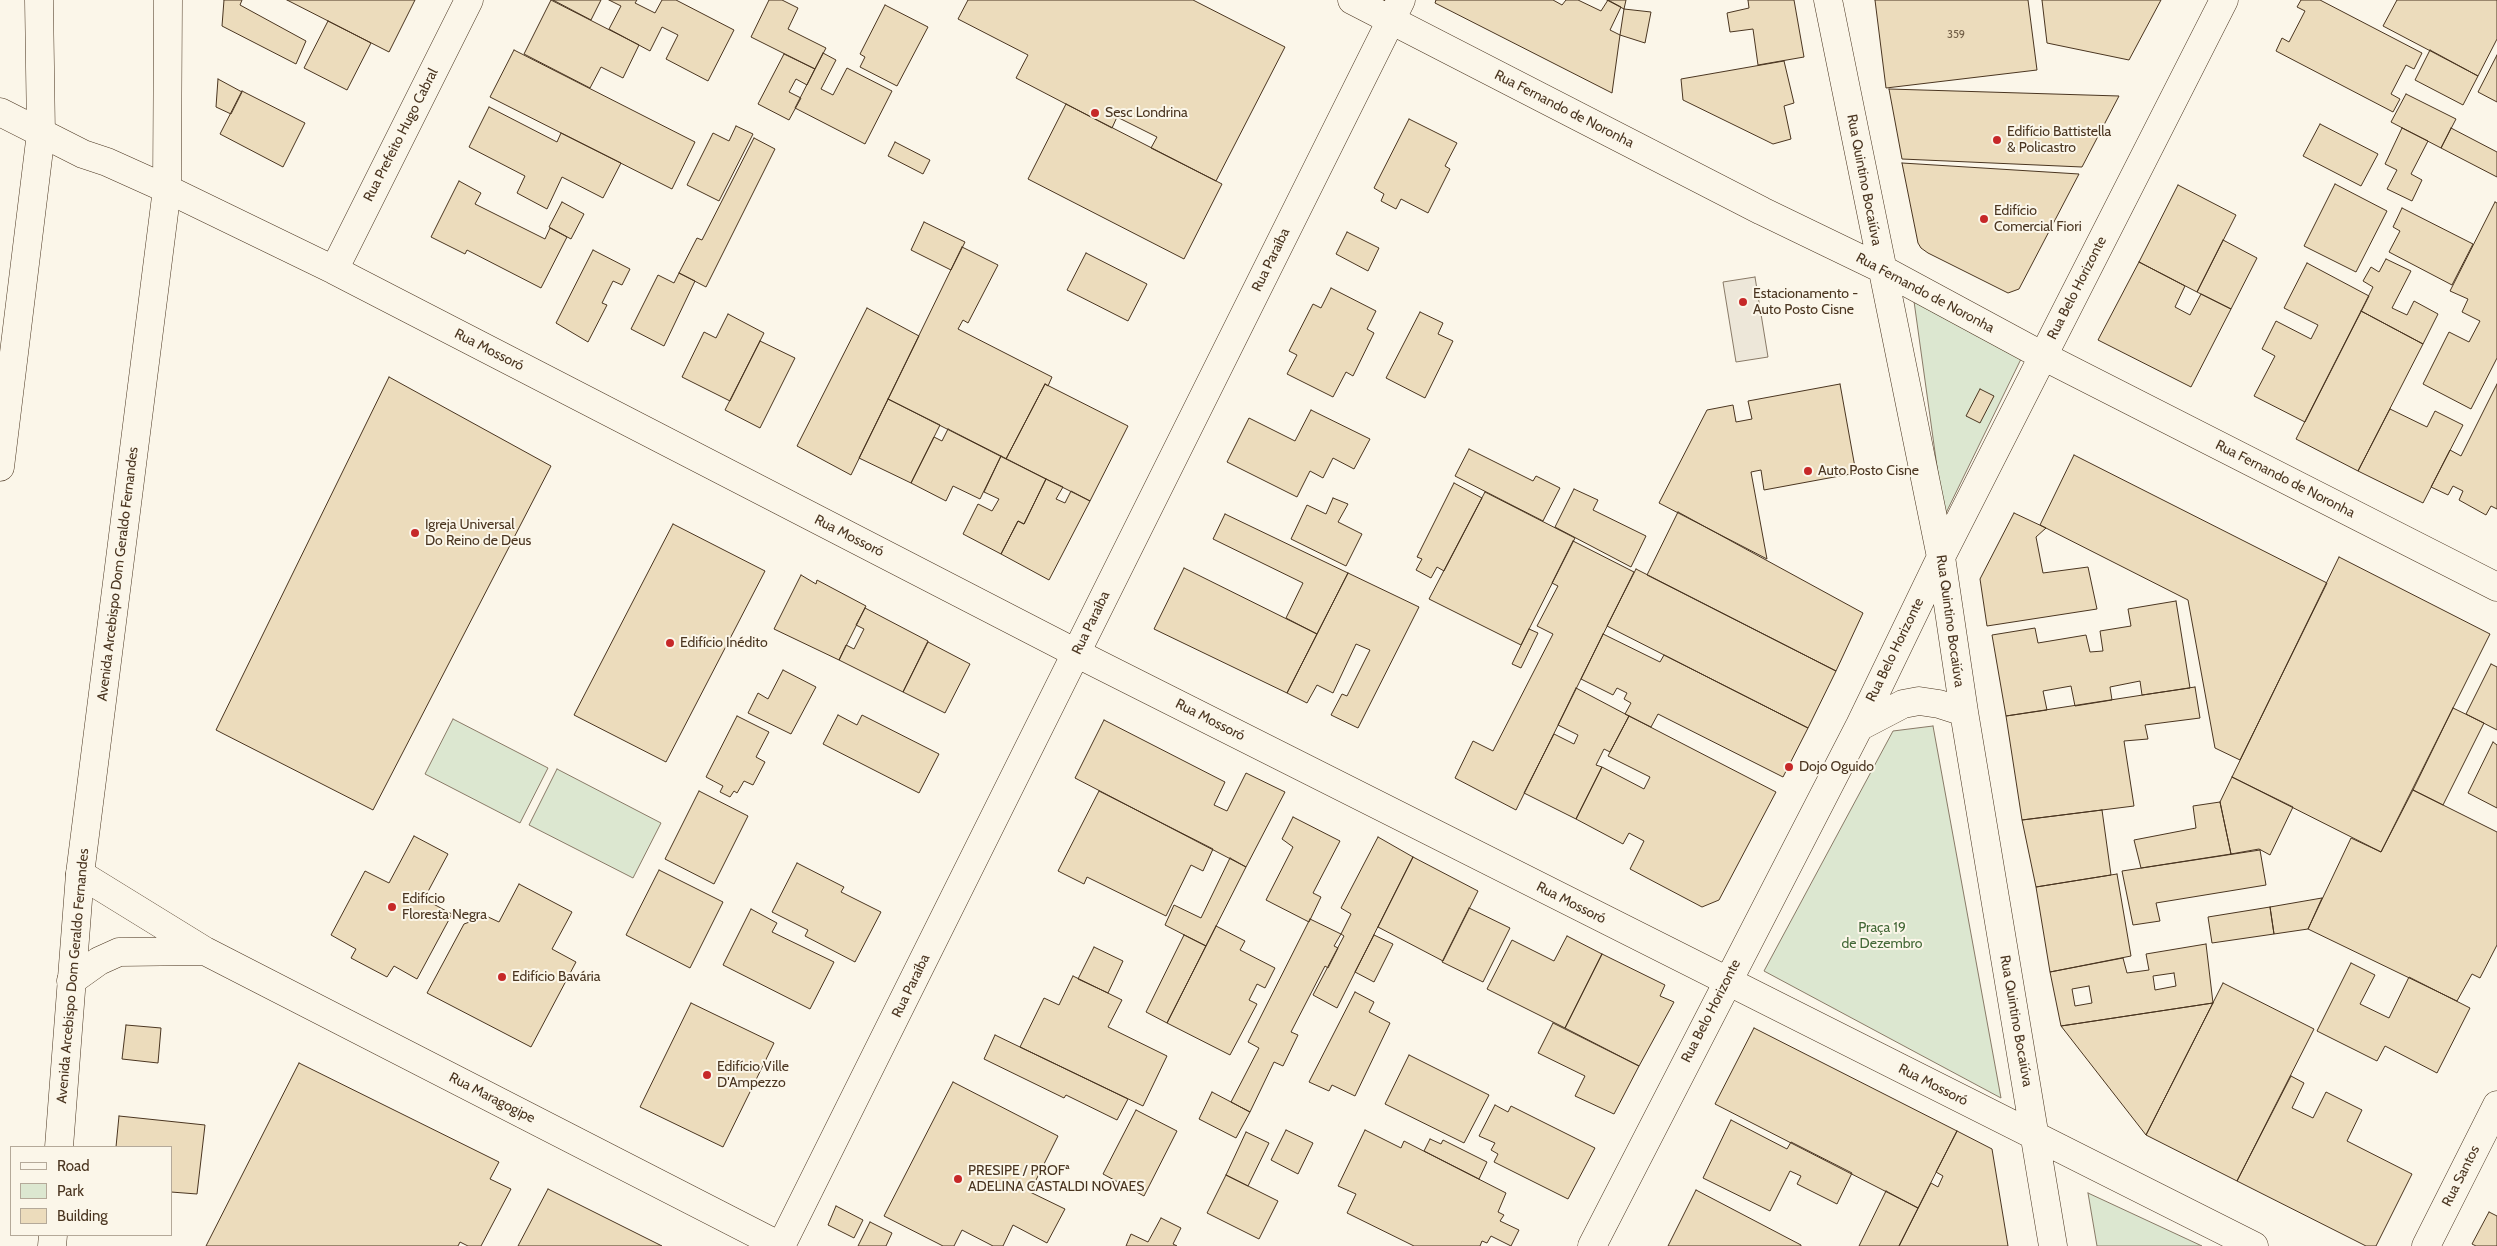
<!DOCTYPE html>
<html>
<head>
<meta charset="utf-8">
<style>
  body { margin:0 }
  #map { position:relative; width:2497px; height:1246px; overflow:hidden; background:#fbf6e9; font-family:Cabin,sans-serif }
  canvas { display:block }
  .legend { position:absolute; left:10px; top:1146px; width:162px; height:90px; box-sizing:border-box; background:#fbf6e9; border:1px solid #b4a999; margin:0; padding:6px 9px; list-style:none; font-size:15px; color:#4a3520 }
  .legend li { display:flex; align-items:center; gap:10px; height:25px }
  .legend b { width:25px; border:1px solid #b4a999 }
</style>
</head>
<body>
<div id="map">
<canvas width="2497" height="1246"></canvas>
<ul class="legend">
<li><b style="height:6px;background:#fbf6e9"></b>Road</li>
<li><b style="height:14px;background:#dce7d0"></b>Park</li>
<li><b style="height:14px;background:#ecdcbc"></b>Building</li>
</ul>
</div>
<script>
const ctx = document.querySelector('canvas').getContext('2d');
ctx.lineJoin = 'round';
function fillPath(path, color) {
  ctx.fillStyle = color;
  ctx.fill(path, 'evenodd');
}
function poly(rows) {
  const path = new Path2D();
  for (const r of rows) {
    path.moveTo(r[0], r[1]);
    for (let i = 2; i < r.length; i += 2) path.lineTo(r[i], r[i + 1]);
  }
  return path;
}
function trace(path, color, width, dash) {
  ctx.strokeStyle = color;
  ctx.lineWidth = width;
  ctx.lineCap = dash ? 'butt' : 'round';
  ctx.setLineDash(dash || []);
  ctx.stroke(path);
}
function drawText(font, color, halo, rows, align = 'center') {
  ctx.font = font + ' Cabin,sans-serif';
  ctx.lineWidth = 4;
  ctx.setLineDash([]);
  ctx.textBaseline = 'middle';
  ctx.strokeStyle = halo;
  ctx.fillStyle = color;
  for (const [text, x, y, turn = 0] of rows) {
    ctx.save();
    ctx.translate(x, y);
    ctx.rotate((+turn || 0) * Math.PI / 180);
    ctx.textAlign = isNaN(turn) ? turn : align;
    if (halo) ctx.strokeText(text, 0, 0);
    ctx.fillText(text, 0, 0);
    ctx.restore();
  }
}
const green = poly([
  [1913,294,2021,359,1944,517,1913,294],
  [453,719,548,768,520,823,425,774,453,719],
  [1933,726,2001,1098,1764,971,1893,731,1933,726],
  [557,769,661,823,633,878,529,825,557,769],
  [2088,1193,2202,1246,2097,1246,2088,1193]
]);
fillPath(green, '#dce7d0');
trace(green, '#887966', 1);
const parking = poly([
  [1755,277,1768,357,1736,362,1723,282,1755,277]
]);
fillPath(parking, '#ede7d9');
trace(parking, '#887966', 1);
const building = poly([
  [224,0,242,0,240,5,306,41,296,64,222,26,224,0],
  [287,0,415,0,389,52,287,0],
  [551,0,639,45,623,78,601,67,590,88,524,54,551,0],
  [553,0,601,0,591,20,553,0],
  [609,0,637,0,635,3,655,13,662,0,676,0,734,30,708,81,666,59,678,35,662,27,650,51,609,29,621,6,609,0],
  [769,0,782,0,798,8,788,29,826,48,815,69,751,37,769,0],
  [968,0,1193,0,1285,47,1216,181,1151,148,1157,137,1117,117,1112,128,1016,78,1028,55,958,19,968,0],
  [1436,0,1553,0,1562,5,1566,0,1578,0,1601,11,1608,0,1621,7,1610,30,1620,35,1612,93,1435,3,1436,0],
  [1607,0,1626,0,1624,9,1607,0],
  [1748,0,1794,0,1804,57,1758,65,1753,29,1730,32,1727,13,1749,8,1748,0],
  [1875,0,2028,0,2037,70,1886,88,1875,0],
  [2042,0,2161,0,2129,60,2047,43,2042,0],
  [2301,0,2320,0,2422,53,2414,69,2406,65,2391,94,2400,99,2393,112,2276,51,2282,38,2289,42,2305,11,2297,7,2301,0],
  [2397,0,2497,0,2497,39,2478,76,2383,26,2397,0],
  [885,5,928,27,897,86,860,67,865,57,860,54,885,5],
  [1624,9,1651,12,1645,43,1620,35,1624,9],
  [328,21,371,43,347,90,304,68,328,21],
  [514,50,695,142,672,189,490,97,514,50],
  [2430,50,2478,76,2463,105,2415,80,2430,50],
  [823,53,836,60,821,89,833,95,847,68,892,91,865,144,795,108,823,53],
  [784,54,815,69,807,85,796,79,789,92,801,98,789,120,758,104,784,54],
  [2497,55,2497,102,2478,92,2497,55],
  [1784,61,1794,103,1784,106,1791,139,1773,144,1683,100,1681,79,1784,61],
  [218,79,242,92,231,114,216,107,218,79],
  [1889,89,2119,96,2082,167,1902,159,1889,89],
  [242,91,305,123,283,167,220,134,242,91],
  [2406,94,2456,119,2441,148,2391,122,2406,94],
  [1066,104,1222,184,1184,259,1028,179,1066,104],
  [489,107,557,142,561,133,621,163,603,198,562,177,547,209,517,193,525,176,469,147,489,107],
  [1409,119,1457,143,1445,166,1450,169,1428,213,1401,199,1396,209,1381,201,1384,194,1374,188,1409,119],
  [2320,124,2378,154,2361,186,2303,156,2320,124],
  [736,126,753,134,719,201,687,185,713,133,729,141,736,126],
  [2402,128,2428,141,2411,174,2422,180,2412,201,2387,189,2397,170,2385,164,2402,128],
  [2451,128,2497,152,2497,177,2441,148,2451,128],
  [754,138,775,149,706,287,679,273,697,238,702,240,754,138],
  [895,142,930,160,923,174,888,156,895,142],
  [1902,163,2079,174,2019,289,2008,293,1928,253,1921,248,1918,243,1902,163],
  [459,181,481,193,475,204,545,239,550,228,567,237,541,288,467,250,465,254,431,237,459,181],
  [2335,184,2387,211,2356,272,2304,246,2335,184],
  [2178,185,2236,215,2197,292,2139,262,2178,185],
  [562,202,584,214,571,239,549,227,562,202],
  [2495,202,2497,203,2497,358,2471,409,2423,384,2449,332,2469,342,2480,321,2462,312,2468,299,2450,291,2495,202],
  [2402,208,2473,244,2452,285,2389,252,2400,231,2393,227,2402,208],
  [924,222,965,242,951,270,911,250,924,222],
  [1347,232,1379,248,1368,271,1336,254,1347,232],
  [2223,240,2257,258,2231,309,2197,292,2223,240],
  [962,247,998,265,968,323,963,320,958,329,1052,377,1048,386,1045,384,1006,459,888,399,962,247],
  [593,250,630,269,622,285,613,281,602,303,607,305,588,342,556,323,593,250],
  [1086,253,1147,284,1128,321,1067,290,1086,253],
  [2386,259,2411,271,2392,308,2407,315,2414,301,2438,314,2423,344,2361,311,2373,287,2363,281,2371,267,2379,272,2386,259],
  [2139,262,2185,286,2175,307,2190,315,2201,294,2231,309,2191,387,2098,340,2139,262],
  [2307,263,2369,296,2305,422,2254,396,2275,356,2262,349,2276,321,2311,339,2318,325,2284,308,2307,263],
  [679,273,695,281,664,346,631,329,658,275,674,283,679,273],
  [1331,288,1376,311,1367,329,1374,333,1353,376,1346,372,1333,397,1287,374,1297,355,1289,351,1313,304,1321,308,1331,288],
  [867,308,919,336,851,475,797,446,867,308],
  [2361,311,2423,344,2358,471,2296,439,2361,311],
  [1420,312,1443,323,1438,334,1453,341,1425,398,1386,378,1420,312],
  [728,314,764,333,730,401,682,377,704,332,716,338,728,314],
  [760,341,795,358,760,428,725,410,760,341],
  [389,377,551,466,373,810,216,730,389,377],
  [1045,384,1128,426,1090,501,1006,459,1045,384],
  [1840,384,1856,473,1764,490,1761,470,1751,472,1767,559,1659,503,1707,410,1733,405,1736,422,1752,419,1748,401,1840,384],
  [2497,384,2497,509,2491,506,2486,515,2459,500,2463,491,2453,486,2448,495,2431,487,2450,450,2461,456,2497,384],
  [1980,389,1994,396,1980,423,1966,416,1980,389],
  [888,399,940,425,911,483,859,458,888,399],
  [2390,409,2427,427,2435,411,2463,425,2423,503,2358,471,2390,409],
  [1311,410,1370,439,1354,469,1333,458,1323,478,1310,471,1297,497,1227,462,1249,418,1295,441,1311,410],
  [948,429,1001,456,980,499,953,486,946,501,911,483,934,437,942,441,948,429],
  [1469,449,1533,481,1536,476,1560,488,1543,521,1455,476,1469,449],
  [2074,455,2327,583,2240,760,2215,748,2188,600,2040,525,2074,455],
  [1001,456,1046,479,1024,524,1018,521,1001,554,963,534,978,504,992,511,999,499,984,492,1001,456],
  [1046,479,1063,487,1056,499,1065,503,1071,491,1090,501,1049,580,1001,554,1018,521,1024,524,1046,479],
  [1454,483,1482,498,1444,571,1437,567,1431,578,1416,570,1422,559,1417,557,1454,483],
  [1574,489,1598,500,1593,510,1646,536,1631,567,1555,527,1574,489],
  [1485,492,1575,538,1521,645,1429,599,1485,492],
  [1333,498,1348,504,1338,522,1362,534,1346,566,1291,539,1307,505,1326,514,1333,498],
  [1678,512,1863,613,1836,671,1647,575,1678,512],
  [2014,513,2046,528,2036,537,2043,573,2088,567,2097,609,1987,626,1980,579,2014,513],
  [1225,514,1348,573,1317,634,1286,618,1303,583,1213,539,1225,514],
  [673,524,765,571,666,762,574,715,673,524],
  [1573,541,1634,572,1516,810,1455,778,1473,741,1493,751,1553,634,1537,626,1558,586,1552,583,1573,541],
  [2339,557,2490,634,2381,852,2232,777,2339,557],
  [1184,568,1317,634,1287,693,1154,629,1184,568],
  [1636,569,1836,671,1808,728,1607,626,1636,569],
  [1348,573,1419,607,1358,728,1331,715,1342,694,1347,696,1370,650,1356,644,1333,693,1317,685,1307,703,1287,693,1348,573],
  [801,575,816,584,817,580,866,606,839,660,774,629,801,575],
  [2176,601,2190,688,2142,695,2140,681,2110,687,2112,700,2075,706,2071,686,2043,691,2047,710,2006,716,1992,635,2035,628,2038,643,2086,635,2090,652,2103,651,2100,631,2131,626,2128,609,2176,601],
  [865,608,928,641,903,692,839,660,846,645,854,649,864,629,856,625,865,608],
  [1529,629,1538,633,1521,668,1512,664,1529,629],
  [1603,634,1660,662,1664,655,1808,728,1783,777,1658,714,1651,727,1625,714,1631,703,1624,699,1627,693,1617,688,1613,695,1581,679,1603,634],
  [928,642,970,664,945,713,903,692,928,642],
  [2491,664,2497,667,2497,730,2466,714,2491,664],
  [783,670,816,687,791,734,748,713,758,693,768,699,783,670],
  [2195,687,2200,718,2145,725,2148,739,2124,741,2134,806,2022,820,2006,716,2195,687],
  [1576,688,1629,716,1610,752,1604,749,1596,765,1602,767,1576,819,1524,793,1554,734,1574,744,1578,735,1558,725,1576,688],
  [2453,708,2484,723,2443,805,2413,790,2453,708],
  [838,715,857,725,862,715,939,754,919,793,823,744,838,715],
  [737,716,769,732,756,757,765,762,753,785,744,781,737,793,734,791,730,797,720,792,723,786,706,777,737,716],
  [1629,716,1776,792,1719,900,1702,907,1630,869,1644,841,1629,833,1623,844,1576,819,1602,767,1644,789,1650,777,1608,756,1629,716],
  [1104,720,1225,782,1214,805,1227,811,1246,773,1285,792,1246,867,1075,778,1104,720],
  [2493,742,2497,745,2497,808,2468,793,2493,742],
  [2232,777,2293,807,2270,855,2259,849,2231,854,2220,802,2232,777],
  [2413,790,2497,832,2497,945,2480,978,2472,974,2457,1001,2308,929,2351,838,2381,852,2413,790],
  [699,791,748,816,714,884,665,859,699,791],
  [1099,791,1213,849,1203,871,1191,865,1166,916,1087,877,1084,884,1058,871,1099,791],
  [2220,802,2231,854,2141,868,2134,840,2196,828,2193,806,2220,802],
  [2102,810,2111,875,2036,887,2022,820,2102,810],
  [1293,817,1340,841,1313,893,1321,897,1309,922,1266,900,1293,847,1282,839,1293,817],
  [414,836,448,854,424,899,452,914,417,979,394,966,387,977,351,958,356,949,331,935,365,871,389,883,414,836],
  [1378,837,1413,857,1337,1008,1313,995,1344,936,1341,934,1351,914,1341,908,1378,837],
  [2260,850,2266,885,2156,903,2160,921,2133,925,2122,871,2260,850],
  [1413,857,1478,891,1443,961,1378,927,1413,857],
  [1230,858,1246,867,1206,946,1165,925,1174,905,1201,918,1230,858],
  [797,863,844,887,841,892,881,912,855,962,805,936,808,930,772,912,797,863],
  [659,870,723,902,690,968,626,935,659,870],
  [2117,874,2131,956,2050,972,2036,887,2117,874],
  [519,884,572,912,552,949,576,962,531,1047,427,993,464,924,486,916,499,922,519,884],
  [2322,898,2308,929,2274,934,2270,907,2322,898],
  [2270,907,2274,934,2212,943,2208,917,2270,907],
  [1469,908,1510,928,1483,982,1442,962,1469,908],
  [751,909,777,923,772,932,834,962,810,1009,723,965,751,909],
  [1310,919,1341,934,1334,946,1338,948,1328,968,1325,966,1291,1032,1298,1035,1283,1066,1274,1062,1250,1112,1231,1102,1259,1048,1248,1042,1310,919],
  [1216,926,1245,941,1240,950,1275,968,1265,988,1257,984,1249,1000,1257,1004,1230,1055,1167,1023,1216,926],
  [1184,935,1206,946,1167,1023,1146,1012,1184,935],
  [1374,935,1393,944,1374,982,1355,972,1374,935],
  [1567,936,1602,954,1565,1028,1487,989,1512,940,1554,961,1567,936],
  [2206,944,2213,1003,2061,1026,2050,972,2123,958,2127,973,2149,970,2146,954,2206,944],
  [1094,947,1123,961,1108,993,1078,979,1094,947],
  [1602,954,1665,985,1660,996,1674,1002,1639,1066,1565,1028,1602,954],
  [2351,963,2375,975,2360,1004,2389,1018,2409,977,2470,1008,2437,1073,2385,1046,2377,1061,2317,1031,2351,963],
  [2174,973,2176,986,2155,990,2153,976,2174,973],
  [1073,976,1122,1000,1108,1027,1167,1056,1143,1106,1020,1047,1044,998,1059,1005,1073,976],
  [2223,983,2314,1029,2237,1181,2146,1135,2223,983],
  [2089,986,2092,1003,2075,1006,2072,989,2089,986],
  [1355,992,1374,1002,1369,1012,1390,1023,1355,1096,1332,1085,1329,1091,1309,1082,1355,992],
  [691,1003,774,1043,723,1147,640,1107,691,1003],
  [2213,1003,2146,1135,2061,1026,2213,1003],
  [1553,1023,1639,1066,1614,1114,1575,1096,1585,1076,1538,1053,1553,1023],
  [126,1025,161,1028,158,1063,122,1059,126,1025],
  [1754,1028,1957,1131,1918,1208,1715,1104,1754,1028],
  [995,1035,1128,1099,1117,1120,1066,1095,1064,1098,984,1059,995,1035],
  [1409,1055,1489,1095,1464,1143,1385,1104,1409,1055],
  [299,1063,499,1162,490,1179,511,1189,481,1246,468,1246,460,1242,458,1246,206,1246,299,1063],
  [2291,1076,2304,1083,2292,1108,2313,1118,2326,1092,2362,1110,2347,1141,2412,1174,2376,1246,2366,1246,2237,1181,2291,1076],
  [953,1082,1058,1136,1030,1192,1065,1209,1047,1243,1013,1225,1003,1246,993,1246,962,1230,954,1246,943,1246,884,1216,953,1082],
  [1212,1092,1250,1112,1236,1138,1199,1119,1212,1092],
  [1495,1105,1508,1112,1511,1106,1595,1148,1568,1199,1494,1162,1498,1154,1491,1150,1495,1143,1479,1136,1495,1105],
  [1136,1110,1177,1131,1144,1196,1103,1174,1136,1110],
  [119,1116,205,1125,197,1194,171,1192,171,1147,116,1147,119,1116],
  [1731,1120,1787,1149,1791,1142,1852,1173,1837,1204,1797,1184,1801,1176,1790,1171,1770,1211,1703,1178,1731,1120],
  [1286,1130,1313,1143,1298,1174,1271,1160,1286,1130],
  [1365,1130,1401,1148,1404,1141,1506,1193,1498,1212,1504,1215,1500,1221,1519,1230,1511,1246,1491,1236,1487,1243,1482,1241,1480,1246,1414,1246,1347,1213,1356,1194,1338,1186,1365,1130],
  [1957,1131,1992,1149,2008,1246,1899,1246,1931,1183,1938,1187,1943,1176,1936,1172,1957,1131],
  [1246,1132,1269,1143,1248,1186,1226,1175,1246,1132],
  [1430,1139,1441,1144,1443,1140,1487,1162,1479,1179,1424,1151,1430,1139],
  [1226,1175,1278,1201,1259,1239,1207,1213,1226,1175],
  [548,1189,662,1246,518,1246,548,1189],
  [1696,1190,1801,1245,1801,1246,1668,1246,1696,1190],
  [1886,1191,1918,1208,1899,1246,1859,1246,1886,1191],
  [836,1206,863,1220,854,1238,828,1225,836,1206],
  [2489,1212,2497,1216,2497,1246,2476,1246,2472,1244,2489,1212],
  [1161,1218,1181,1228,1173,1244,1177,1246,1126,1246,1131,1234,1148,1242,1161,1218],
  [870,1222,892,1233,886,1246,858,1246,870,1222]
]);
fillPath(building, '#ecdcbc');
trace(building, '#4a3520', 1);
const minor = poly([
  [1352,0,1762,211,1882,269,2043,356,2497,587],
  [1828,0,1941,557,1964,712,2053,1246],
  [0,112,83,154,107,162,167,189,334,270,1076,653,2254,1246],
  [334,270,469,0],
  [1859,727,1903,704,1919,701,1939,704,1964,712],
  [80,874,205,951,780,1246],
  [71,981,99,961,119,952,203,951],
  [781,1246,1401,0],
  [1592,1246,1859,727,1941,557,2224,0],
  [2426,1246,2497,1105]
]);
const major = poly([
  [0,467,41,133,39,0],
  [59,1147,80,874,167,189,168,0],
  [52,1246,53,1235]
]);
trace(minor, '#4a3520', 29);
trace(major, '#4a3520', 29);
trace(minor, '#fbf6e9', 28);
trace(major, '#fbf6e9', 28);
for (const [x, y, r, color] of [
  [1095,113,5,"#c62828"],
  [1997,140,5,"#c62828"],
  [1984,219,5,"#c62828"],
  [1743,302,5,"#c62828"],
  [1808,471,5,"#c62828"],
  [415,533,5,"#c62828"],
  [670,643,5,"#c62828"],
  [1789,767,5,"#c62828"],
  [392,907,5,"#c62828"],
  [502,977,5,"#c62828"],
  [707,1075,5,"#c62828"],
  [958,1179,5,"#c62828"]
]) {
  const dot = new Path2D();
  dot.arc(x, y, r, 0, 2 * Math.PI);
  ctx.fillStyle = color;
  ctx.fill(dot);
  trace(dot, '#fbf6e9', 2);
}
drawText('11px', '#725f47', null, [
  ["359",1956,35]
]);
drawText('14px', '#4a3520', '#fbf6e9', [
  ["Rua Fernando de Noronha",1564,109,27],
  ["Rua Prefeito Hugo Cabral",401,135,-63],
  ["Rua Quintino Bocaiúva",1864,180,79],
  ["Rua Paraíba",1271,260,-64],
  ["Rua Belo Horizonte",2077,288,-63],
  ["Rua Fernando de Noronha",1925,293,28],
  ["Rua Mossoró",489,350,27],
  ["Rua Fernando de Noronha",2285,479,27],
  ["Rua Mossoró",849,536,27],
  ["Avenida Arcebispo Dom Geraldo Fernandes",118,574,-83],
  ["Rua Quintino Bocaiúva",1950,621,82],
  ["Rua Paraíba",1091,623,-64],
  ["Rua Belo Horizonte",1895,650,-64],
  ["Rua Mossoró",1210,720,27],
  ["Rua Mossoró",1571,903,27],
  ["Avenida Arcebispo Dom Geraldo Fernandes",73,976,-85],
  ["Rua Paraíba",911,986,-64],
  ["Rua Belo Horizonte",1711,1011,-63],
  ["Rua Quintino Bocaiúva",2016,1021,80],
  ["Rua Mossoró",1933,1085,27],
  ["Rua Maragogipe",492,1098,27],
  ["Rua Santos",2461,1176,-63]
]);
drawText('14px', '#4a3520', '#fbf6e9', [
  ["Sesc Londrina",1105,113],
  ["Edifício Battistella",2007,132],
  ["& Policastro",2007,148],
  ["Edifício",1994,211],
  ["Comercial Fiori",1994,227],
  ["Estacionamento -",1753,294],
  ["Auto Posto Cisne",1753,310],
  ["Auto Posto Cisne",1818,471],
  ["Igreja Universal",425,525],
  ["Do Reino de Deus",425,541],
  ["Edifício Inédito",680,643],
  ["Dojo Oguido",1799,767],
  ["Edifício",402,899],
  ["Floresta Negra",402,915],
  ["Edifício Bavária",512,977],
  ["Edifício Ville",717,1067],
  ["D'Ampezzo",717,1083],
  ["PRESIPE / PROFª",968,1171],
  ["ADELINA CASTALDI NOVAES",968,1187]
], 'left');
drawText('14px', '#436837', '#fbf6e9', [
  ["Praça 19",1882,928],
  ["de Dezembro",1882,944]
]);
</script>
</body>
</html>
